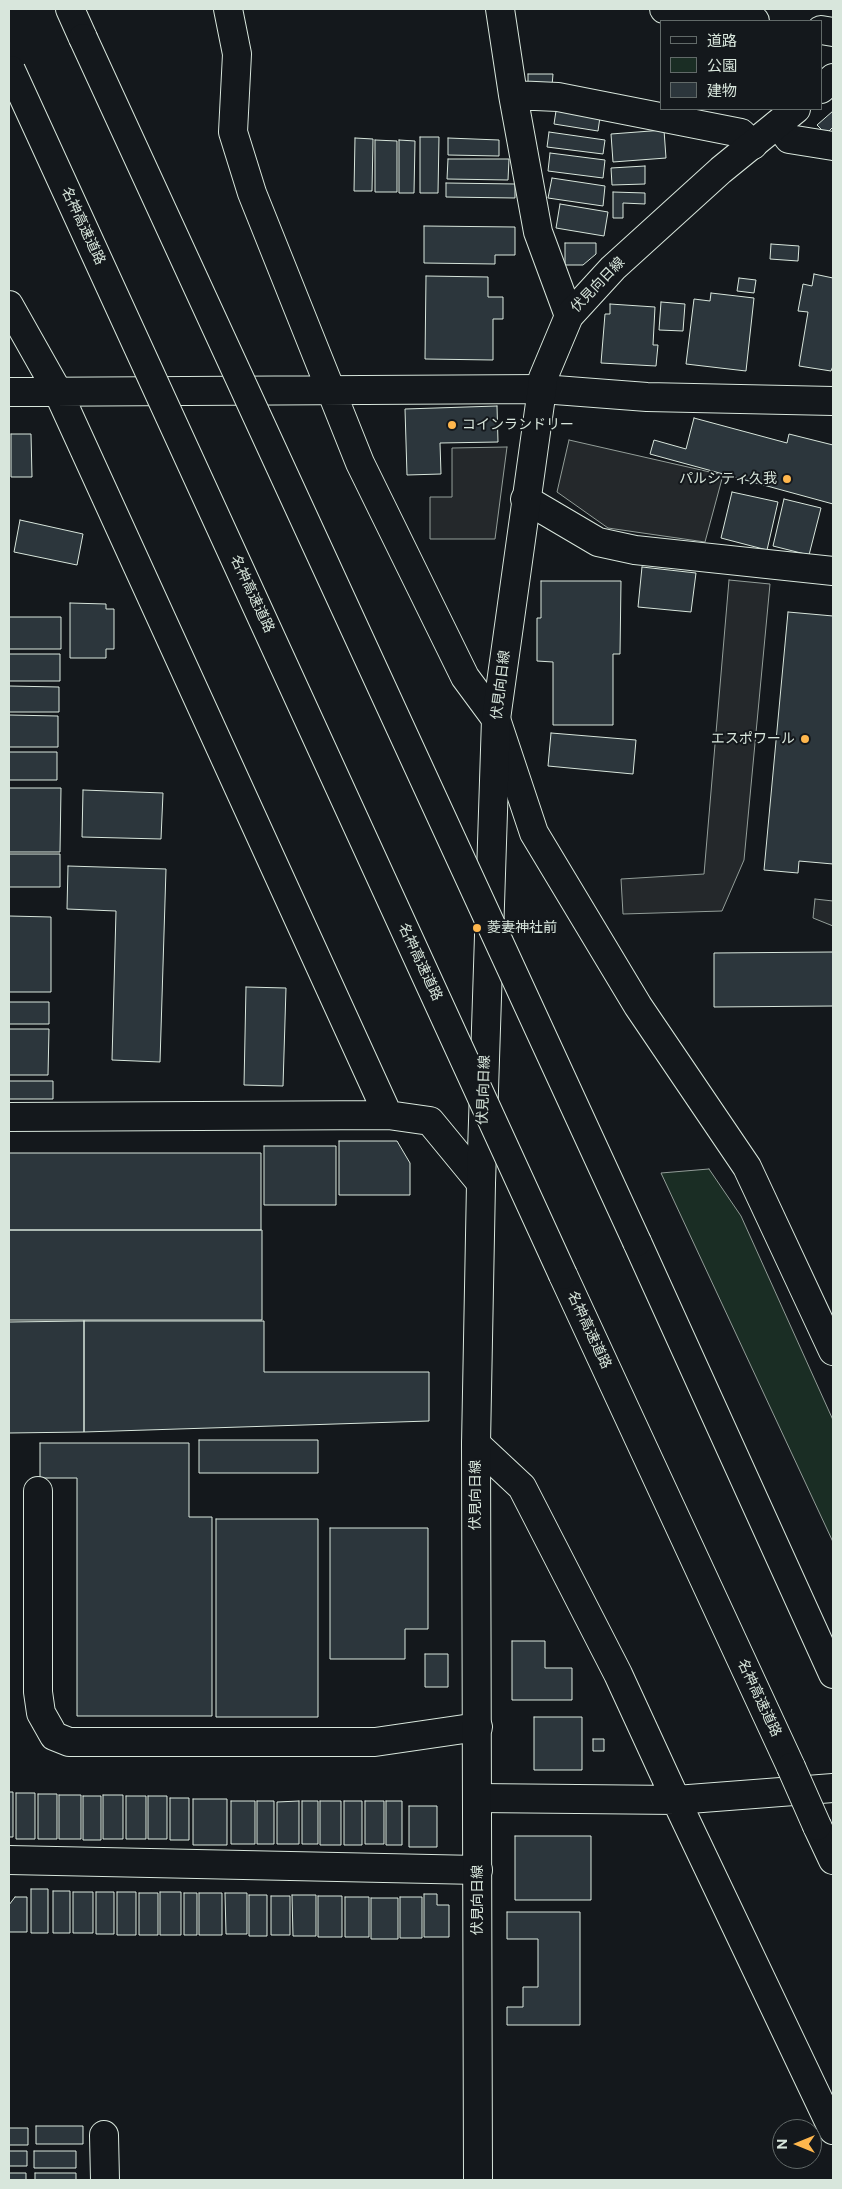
<!DOCTYPE html>
<html>
<head>
<meta charset="utf-8">
<style>
  body { margin:0 }
  #map { position:relative; width:842px; height:2189px; overflow:hidden; background:#14181c; font-family:Figtree,"Noto Sans JP",sans-serif }
  canvas { display:block }
  .frame { position:absolute; inset:0; border:10px solid #d8e6dc; pointer-events:none }
  .legend { position:absolute; left:660px; top:20px; width:162px; height:90px; box-sizing:border-box; background:#14181c; border:1px solid #626a69; margin:0; padding:6px 9px; list-style:none; font-size:15px; color:#d8e6dc }
  .legend li { display:flex; align-items:center; gap:10px; height:25px }
  .legend b { width:25px; border:1px solid #626a69 }
  .north { position:absolute; left:772px; top:2119px; width:50px; height:50px; box-sizing:border-box; background:#14181c; border:1px solid #626a69; border-radius:50%; rotate:270deg; font-size:14px; font-weight:700; line-height:20px; text-align:center; color:#d8e6dc }
  .north::after { content:''; display:block; margin:auto; width:18px; height:22px; background:#ffb74d; clip-path:polygon(50% 0,100% 100%,50% 72%,0 100%) }
</style>
</head>
<body>
<div id="map">
<canvas width="842" height="2189"></canvas>
<div class="frame"></div>
<ul class="legend">
<li><b style="height:6px;background:#14181c"></b>道路</li>
<li><b style="height:14px;background:#1a2d24"></b>公園</li>
<li><b style="height:14px;background:#2c363c"></b>建物</li>
</ul>
<div class="north">N</div>
</div>
<script>
const ctx = document.querySelector('canvas').getContext('2d');
ctx.lineJoin = 'round';
function fillPath(path, color) {
  ctx.fillStyle = color;
  ctx.fill(path, 'evenodd');
}
function poly(rows) {
  const path = new Path2D();
  for (const r of rows) {
    path.moveTo(r[0], r[1]);
    for (let i = 2; i < r.length; i += 2) path.lineTo(r[i], r[i + 1]);
  }
  return path;
}
function trace(path, color, width, dash) {
  ctx.strokeStyle = color;
  ctx.lineWidth = width;
  ctx.lineCap = dash ? 'butt' : 'round';
  ctx.setLineDash(dash || []);
  ctx.stroke(path);
}
function drawText(font, color, halo, rows, align = 'center') {
  ctx.font = font + ' Figtree,"Noto Sans JP",sans-serif';
  ctx.lineWidth = 4;
  ctx.setLineDash([]);
  ctx.textBaseline = 'middle';
  ctx.strokeStyle = halo;
  ctx.fillStyle = color;
  for (const [text, x, y, turn = 0] of rows) {
    ctx.save();
    ctx.translate(x, y);
    ctx.rotate((+turn || 0) * Math.PI / 180);
    ctx.textAlign = isNaN(turn) ? turn : align;
    if (halo) ctx.strokeText(text, 0, 0);
    ctx.fillText(text, 0, 0);
    ctx.restore();
  }
}
const green = poly([
  [709,1169,741,1216,833,1420,833,1542,661,1173,709,1169]
]);
fillPath(green, '#1a2d24');
trace(green, '#939e99', 1);
const parking = poly([
  [569,440,723,475,705,542,608,528,557,492,569,440],
  [507,447,495,539,430,539,430,497,452,497,452,448,507,447],
  [729,580,770,584,744,860,722,911,623,914,621,879,704,874,729,580],
  [815,899,833,901,833,926,813,918,815,899]
]);
fillPath(parking, '#24282b');
trace(parking, '#939e99', 1);
const building = poly([
  [528,74,553,74,552,86,528,85,528,74],
  [556,111,600,117,598,131,554,124,556,111],
  [833,111,833,127,826,134,817,125,833,111],
  [664,130,666,158,613,162,611,134,664,130],
  [549,132,605,140,603,154,547,147,549,132],
  [420,137,439,137,438,193,420,193,420,137],
  [355,138,373,139,372,191,354,191,355,138],
  [448,138,499,140,499,156,448,155,448,138],
  [375,140,397,141,397,192,375,192,375,140],
  [399,140,415,141,414,193,399,193,399,140],
  [550,153,605,160,603,178,548,171,550,153],
  [448,159,509,159,508,180,447,179,448,159],
  [645,166,645,184,612,185,611,168,645,166],
  [552,178,605,186,603,206,548,198,552,178],
  [446,183,515,184,515,198,446,197,446,183],
  [613,192,645,193,645,204,623,203,623,218,613,218,613,192],
  [560,204,608,212,604,236,556,228,560,204],
  [424,226,515,227,515,255,495,255,495,264,424,263,424,226],
  [565,243,596,243,596,254,583,265,565,265,565,243],
  [771,244,799,246,798,261,770,259,771,244],
  [814,274,833,278,833,366,831,371,799,366,808,312,798,311,803,284,812,286,814,274],
  [426,276,488,277,488,297,503,297,503,319,493,319,493,360,425,359,426,276],
  [739,278,756,280,754,293,737,291,739,278],
  [711,293,754,298,746,371,686,364,694,299,710,301,711,293],
  [661,302,685,304,683,331,659,330,661,302],
  [610,304,655,307,653,345,658,345,656,366,601,363,605,314,610,314,610,304],
  [497,406,498,442,440,443,441,474,407,475,405,409,497,406],
  [694,418,787,443,789,434,833,445,833,504,650,454,654,440,686,449,694,418],
  [11,434,31,434,32,477,11,477,11,434],
  [732,492,778,502,767,550,721,538,732,492],
  [784,499,821,508,809,555,773,546,784,499],
  [20,520,83,534,77,565,14,552,20,520],
  [642,567,696,573,691,612,638,607,642,567],
  [541,581,621,581,620,654,613,654,613,725,553,725,553,662,537,661,537,618,541,618,541,581],
  [70,603,106,604,106,609,114,609,114,649,106,649,106,658,70,658,70,603],
  [788,612,833,616,833,864,799,861,798,873,764,870,788,612],
  [9,617,61,617,61,649,9,649,9,617],
  [9,654,60,654,60,681,9,681,9,654],
  [9,686,59,687,59,712,9,712,9,686],
  [9,715,58,716,58,747,9,747,9,715],
  [551,733,636,740,633,774,548,766,551,733],
  [9,752,57,752,57,780,9,780,9,752],
  [9,788,61,788,60,852,9,852,9,788],
  [83,790,163,793,161,839,82,837,83,790],
  [9,854,60,854,60,887,9,887,9,854],
  [68,866,166,869,160,1062,112,1060,116,911,67,909,68,866],
  [9,916,51,917,51,992,9,992,9,916],
  [833,952,833,1006,714,1007,714,953,833,952],
  [246,987,286,988,283,1086,244,1085,246,987],
  [9,1002,49,1002,49,1024,9,1024,9,1002],
  [9,1029,49,1029,48,1075,9,1075,9,1029],
  [9,1081,53,1081,53,1099,9,1099,9,1081],
  [339,1141,397,1141,410,1163,410,1195,339,1195,339,1141],
  [264,1146,336,1146,336,1205,264,1205,264,1146],
  [9,1153,261,1153,261,1230,9,1230,9,1153],
  [9,1230,262,1230,262,1320,9,1320,9,1230],
  [84,1321,84,1432,9,1433,9,1322,84,1321],
  [84,1321,264,1321,264,1372,429,1372,429,1421,84,1432,84,1321],
  [199,1440,318,1440,318,1473,199,1473,199,1440],
  [40,1443,189,1443,189,1517,212,1517,212,1716,77,1716,77,1478,40,1478,40,1443],
  [216,1519,318,1519,318,1717,216,1717,216,1519],
  [330,1528,428,1528,428,1629,405,1629,405,1659,330,1659,330,1528],
  [512,1641,545,1641,545,1668,572,1668,572,1700,512,1700,512,1641],
  [425,1654,448,1654,448,1687,425,1687,425,1654],
  [534,1717,582,1717,582,1770,534,1770,534,1717],
  [593,1739,604,1739,604,1751,593,1751,593,1739],
  [9,1792,13,1792,13,1837,9,1837,9,1792],
  [16,1793,35,1793,35,1839,16,1839,16,1793],
  [38,1794,57,1794,57,1839,38,1839,38,1794],
  [59,1795,81,1795,81,1839,59,1839,59,1795],
  [103,1795,123,1795,123,1839,103,1839,103,1795],
  [83,1796,101,1796,101,1840,83,1840,83,1796],
  [126,1796,146,1796,146,1839,126,1839,126,1796],
  [148,1796,167,1796,167,1839,148,1839,148,1796],
  [170,1798,189,1798,189,1840,170,1840,170,1798],
  [193,1799,227,1799,227,1845,193,1845,193,1799],
  [231,1801,255,1801,255,1844,231,1844,231,1801],
  [257,1801,274,1801,274,1844,257,1844,257,1801],
  [299,1801,299,1844,277,1844,277,1802,299,1801],
  [302,1801,318,1801,318,1844,302,1844,302,1801],
  [320,1801,341,1801,341,1845,320,1845,320,1801],
  [344,1801,362,1801,362,1845,344,1845,344,1801],
  [365,1801,384,1801,384,1844,365,1844,365,1801],
  [386,1801,402,1801,402,1845,386,1845,386,1801],
  [409,1806,437,1806,437,1847,409,1847,409,1806],
  [515,1836,591,1836,591,1900,515,1900,515,1836],
  [31,1889,48,1889,48,1933,31,1933,31,1889],
  [53,1891,70,1891,70,1933,53,1933,53,1891],
  [73,1892,93,1892,93,1933,73,1933,73,1892],
  [96,1892,114,1892,114,1934,96,1934,96,1892],
  [117,1892,136,1892,136,1935,117,1935,117,1892],
  [160,1892,181,1892,181,1935,160,1935,160,1892],
  [139,1893,158,1893,158,1935,139,1935,139,1893],
  [184,1893,197,1893,197,1935,184,1935,184,1893],
  [199,1893,222,1893,222,1935,199,1935,199,1893],
  [225,1893,247,1893,247,1934,226,1934,225,1893],
  [424,1894,437,1894,437,1905,449,1905,449,1937,424,1937,424,1894],
  [249,1895,267,1895,267,1936,249,1936,249,1895],
  [292,1895,316,1895,316,1936,293,1936,292,1895],
  [271,1896,290,1896,290,1935,271,1935,271,1896],
  [318,1896,342,1896,342,1937,318,1937,318,1896],
  [15,1897,27,1897,27,1932,9,1932,9,1905,15,1897],
  [345,1897,369,1897,369,1937,345,1937,345,1897],
  [400,1897,422,1897,422,1938,400,1938,400,1897],
  [371,1898,398,1898,398,1939,371,1939,371,1898],
  [507,1912,580,1912,580,2025,507,2025,507,2007,523,2007,523,1987,538,1987,538,1939,507,1939,507,1912],
  [36,2126,83,2126,83,2144,36,2144,36,2126],
  [9,2128,28,2128,28,2145,9,2145,9,2128],
  [9,2151,27,2151,27,2166,9,2166,9,2151],
  [34,2151,76,2151,76,2168,34,2168,34,2151],
  [9,2173,26,2173,26,2180,9,2180,9,2173],
  [35,2173,76,2173,76,2180,35,2180,35,2173]
]);
fillPath(building, '#2c363c');
trace(building, '#d8e6dc', 1);
const minor = poly([
  [228,9,237,54,233,132,252,193,360,463,465,677,496,719,534,833,638,1006,747,1167,833,1351],
  [500,9,513,95,538,232,569,316],
  [664,9,755,21],
  [821,30,833,32],
  [513,95,558,97,741,133,753,145],
  [778,124,789,139,833,146],
  [9,305,58,392,388,1115],
  [9,392,542,389,647,397,833,401],
  [525,499,598,542,635,550,833,571],
  [9,1117,388,1115,430,1121,481,1183],
  [476,1444,522,1487,618,1674,676,1800,833,2130],
  [38,1491,38,1692,41,1713,54,1736,69,1742,375,1742,478,1727],
  [478,1798,676,1800,833,1788],
  [9,1860,478,1870],
  [104,2135,105,2180]
]);
const major = poly([
  [821,89,833,78],
  [478,2180,476,1444,481,1183,496,719,542,389,543,378,569,316,613,268,721,170,796,109]
]);
const highway = poly([
  [70,9,83,38],
  [637,1242,833,1674],
  [563,1275,791,1767],
  [817,1826,833,1860]
]);
trace(minor, '#d8e6dc', 30);
trace(major, '#d8e6dc', 30);
trace(highway, '#d8e6dc', 30);
trace(minor, '#14181c', 28);
trace(major, '#14181c', 28);
trace(highway, '#14181c', 28);
const highwayBridge = poly([
  [83,38,637,1242],
  [11,70,563,1275],
  [791,1767,817,1826]
]);
trace(highwayBridge, '#d8e6dc', 30, []);
trace(highwayBridge, '#14181c', 28);
for (const [x, y, r, color] of [
  [452,425,5,"#ffb74d"],
  [787,479,5,"#ffb74d"],
  [805,739,5,"#ffb74d"],
  [477,928,5,"#ffb74d"]
]) {
  const dot = new Path2D();
  dot.arc(x, y, r, 0, 2 * Math.PI);
  ctx.fillStyle = color;
  ctx.fill(dot);
  trace(dot, '#14181c', 2);
}
drawText('14px', '#d8e6dc', '#14181c', [
  ["名神高速道路",83,226,65],
  ["伏見向日線",598,285,-46],
  ["名神高速道路",252,594,65],
  ["伏見向日線",501,685,-83],
  ["名神高速道路",420,962,65],
  ["伏見向日線",484,1090,-88],
  ["名神高速道路",589,1330,65],
  ["伏見向日線",476,1495,-90],
  ["名神高速道路",759,1698,65],
  ["伏見向日線",478,1900,-90]
]);
drawText('14px', '#d8e6dc', '#14181c', [
  ["コインランドリー",462,425],
  ["パルシティ久我",777,479,"right"],
  ["エスポワール",795,739,"right"],
  ["菱妻神社前",487,928]
], 'left');
</script>
</body>
</html>
